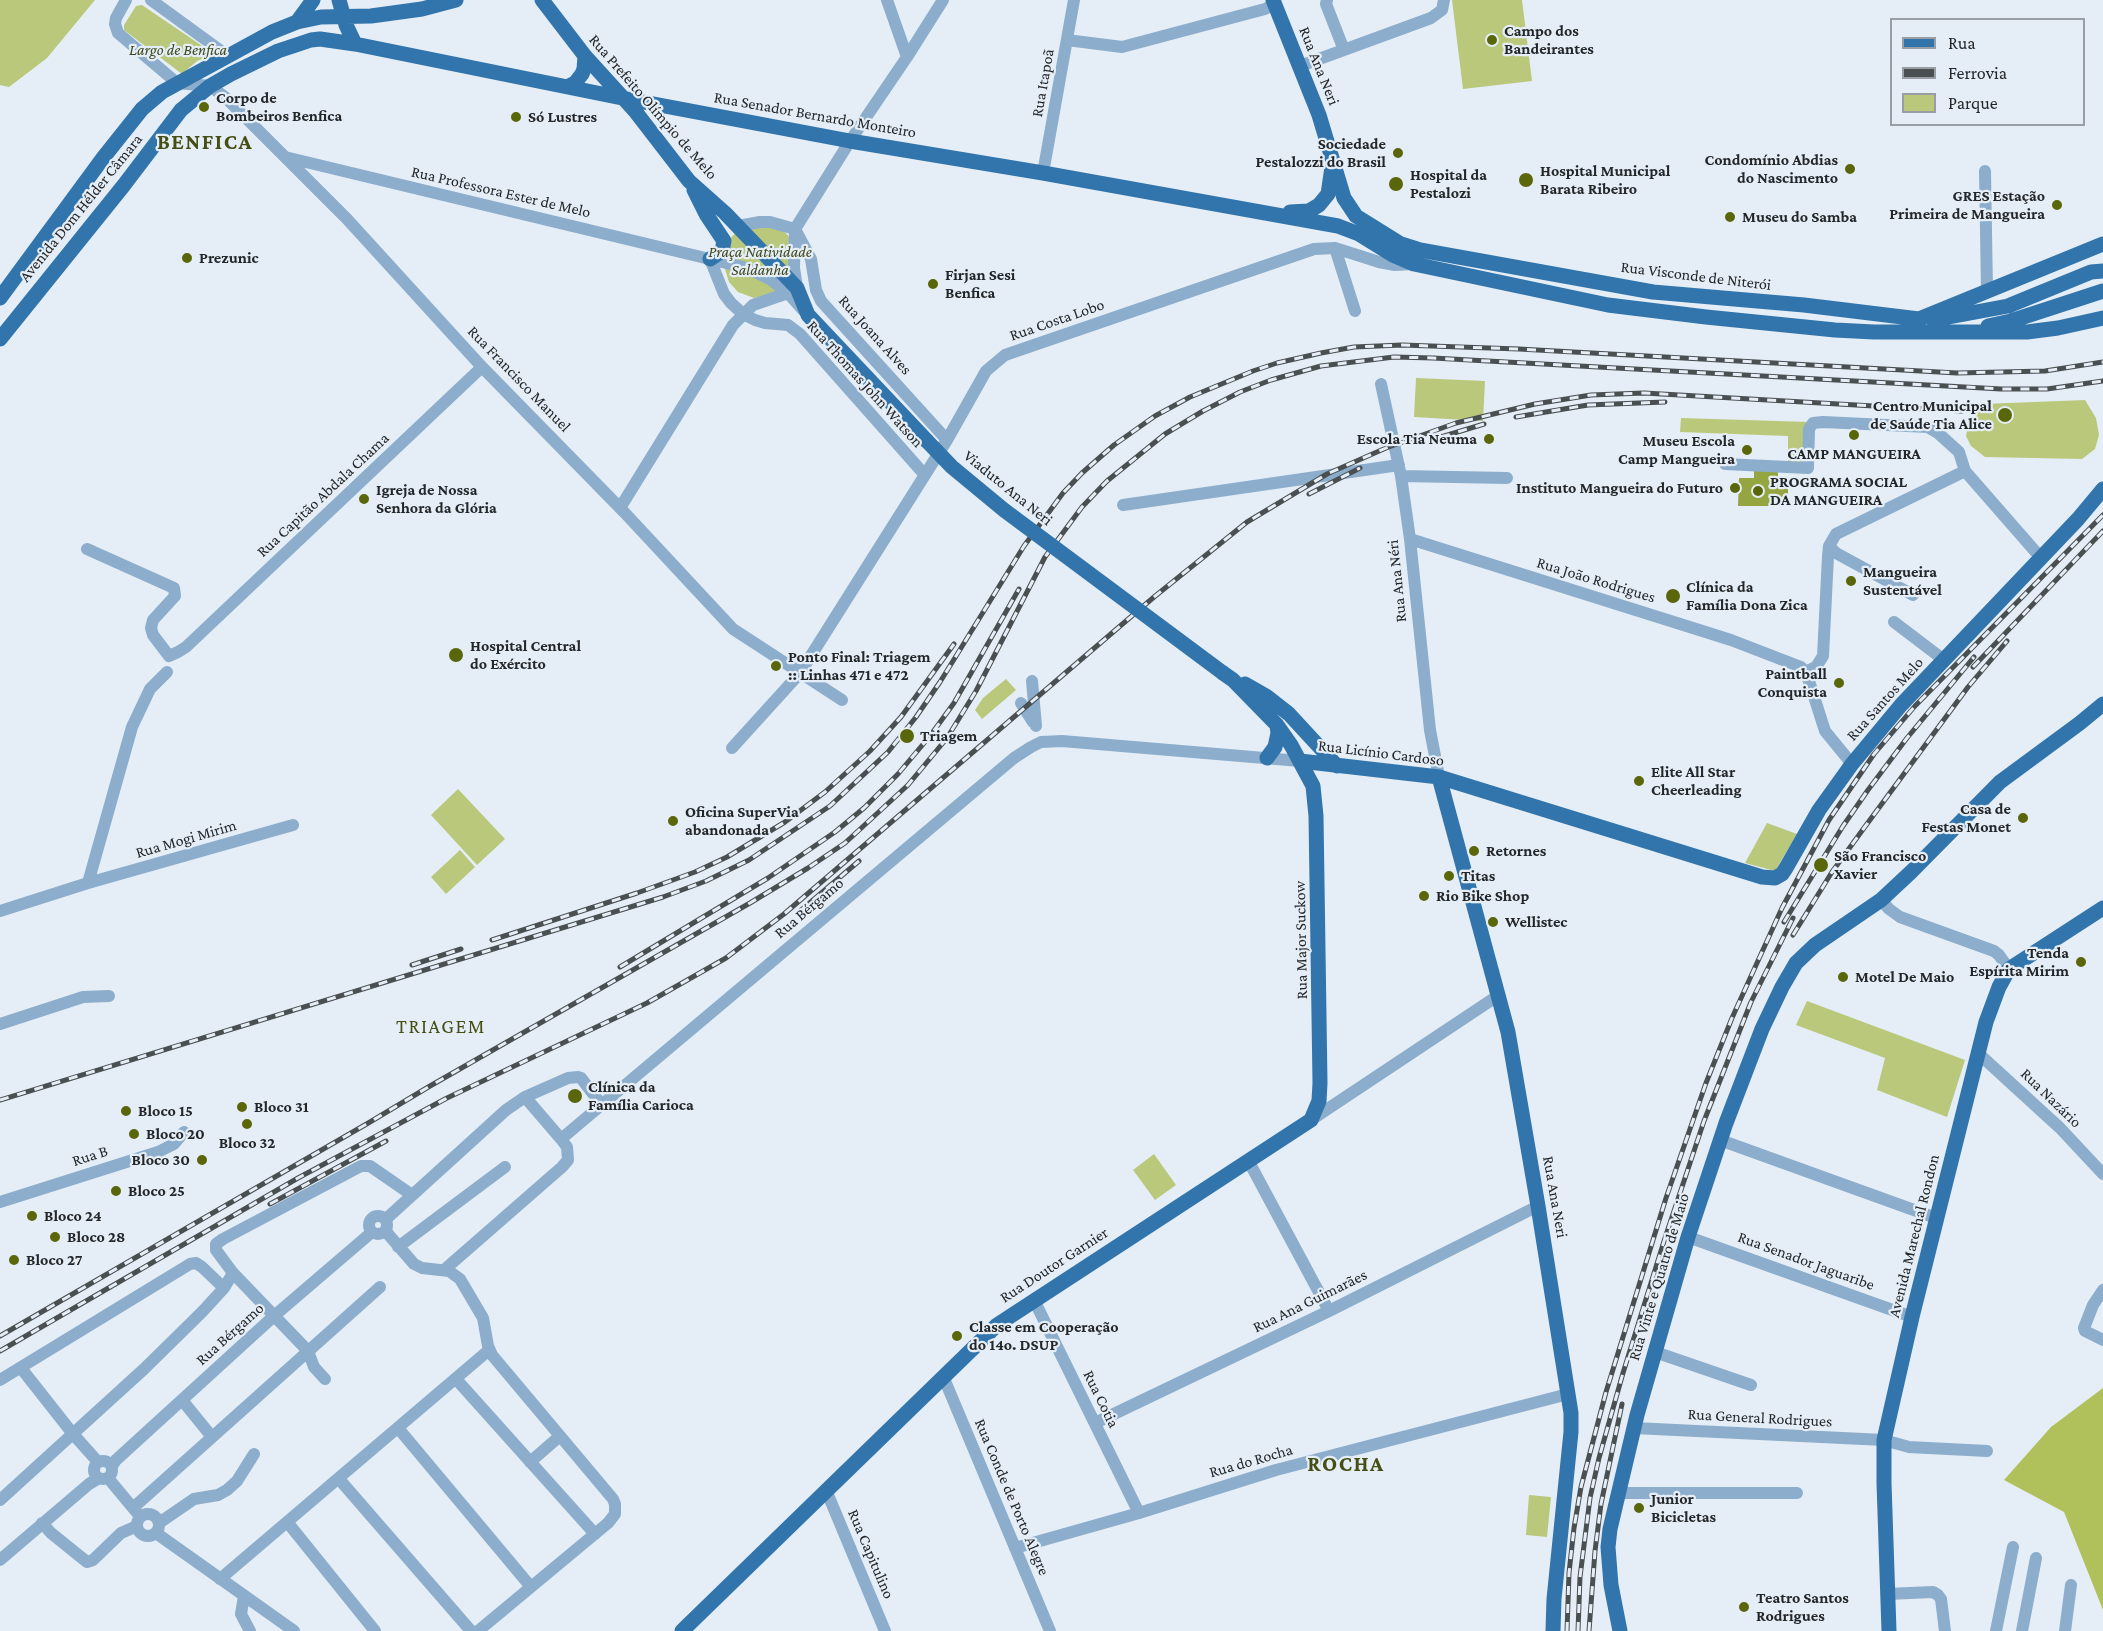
<!DOCTYPE html>
<html>
<head>
<meta charset="utf-8">
<style>
  body { margin:0 }
  #map { position:relative; width:2103px; height:1631px; overflow:hidden; background:#e5eef6; font-family:"Crimson Pro",serif }
  canvas { display:block }
  .legend { position:absolute; left:1890px; top:18px; width:195px; height:108px; box-sizing:border-box; background:#e5eef6; border:2px solid #989ea4; margin:0; padding:8px 10px; list-style:none; font-size:18px; color:#24272a }
  .legend li { display:flex; align-items:center; gap:12px; height:30px }
  .legend b { width:30px; border:2px solid #989ea4 }
</style>
</head>
<body>
<div id="map">
<canvas width="2103" height="1631"></canvas>
<ul class="legend">
<li><b style="height:8px;background:#3275ac"></b>Rua</li>
<li><b style="height:8px;background:#4a4f52"></b>Ferrovia</li>
<li><b style="height:16px;background:#b9c87a"></b>Parque</li>
</ul>
</div>
<script>
const ctx = document.querySelector('canvas').getContext('2d');
ctx.lineJoin = 'round';
function fillPath(path, color) {
  ctx.fillStyle = color;
  ctx.fill(path, 'evenodd');
}
function poly(rows) {
  const path = new Path2D();
  for (const r of rows) {
    if (r.length === 3) {
      path.moveTo(r[0] + r[2], r[1]);
      path.arc(r[0], r[1], r[2], 0, 2 * Math.PI);
      continue;
    }
    path.moveTo(r[0], r[1]);
    for (let i = 2; i < r.length; i += 2) path.lineTo(r[i], r[i + 1]);
  }
  return path;
}
function trace(path, color, width, dash) {
  ctx.strokeStyle = color;
  ctx.lineWidth = width;
  ctx.lineCap = dash ? 'butt' : 'round';
  ctx.setLineDash(dash || []);
  ctx.stroke(path);
}
function drawText(font, color, halo, rows, align = 'center') {
  ctx.font = font + ' "Crimson Pro",serif';
  ctx.lineWidth = 4.5;
  ctx.setLineDash([]);
  ctx.textBaseline = 'middle';
  ctx.strokeStyle = halo;
  ctx.fillStyle = color;
  for (const [text, x, y, turn = 0] of rows) {
    ctx.save();
    ctx.translate(x, y);
    ctx.rotate((+turn || 0) * Math.PI / 180);
    ctx.textAlign = isNaN(turn) ? turn : align;
    if (halo) ctx.strokeText(text, 0, 0);
    ctx.fillText(text, 0, 0);
    ctx.restore();
  }
}
fillPath(poly([
  [0,0,95,0,47,58,9,87,0,85],
  [1452,0,1522,0,1532,81,1463,89],
  [142,5,214,54,197,61,182,74,124,30,124,25,136,6],
  [746,226,776,227,786,233,794,244,784,291,754,298,738,292,729,282,723,263,728,241,737,231],
  [1416,378,1485,381,1483,421,1414,417],
  [2085,400,2096,418,2099,435,2095,449,2082,459,1985,457,1971,446,1966,436,1971,411,1983,404],
  [1681,418,1809,422,1807,464,1788,463,1788,436,1680,432],
  [1006,679,1016,690,982,719,975,710,983,698],
  [458,789,505,839,477,865,431,815],
  [1767,823,1797,834,1775,871,1745,863],
  [460,850,475,867,446,894,431,877],
  [1807,1001,1965,1060,1947,1117,1877,1090,1885,1058,1796,1025],
  [1154,1154,1176,1185,1155,1200,1133,1170],
  [1529,1495,1551,1497,1547,1537,1526,1535]
]), '#b9c87a');
fillPath(poly([
  [2103,1388,2103,1610,2064,1512,2004,1480,2051,1427]
]), '#b0c15c');
fillPath(poly([
  [1754,469,1778,469,1778,478,1788,478,1788,506,1738,506,1739,478,1754,478]
]), '#95a53f');
trace(poly([
  [126,0,116,18,115,24,118,33,177,83,210,86,225,97,347,219,482,367,624,512,733,629,842,700],
  [151,0,228,56],
  [887,0,907,57],
  [1327,0,1326,4,1344,50],
  [1067,40,1122,47,1265,9,1275,4],
  [1300,66,1431,18,1442,10,1444,0],
  [285,157,747,268,770,279,788,293,803,310],
  [1985,171,1987,291],
  [1043,173,1074,0],
  [738,226,760,222,770,222,795,229,811,259,816,290,821,301,947,440],
  [1335,248,1355,311],
  [710,259,724,294,731,303,743,314,755,320,765,323,788,325,800,334,924,474],
  [797,288,794,268,795,229,850,141,907,57,943,0],
  [1381,384,1401,476,1410,539,1430,730,1439,777],
  [1725,464,1808,468,1809,429,1813,423,1823,422,1928,427,1938,433,1959,452,1965,471],
  [1965,471,2041,558],
  [1401,476,1507,478],
  [1123,505,1399,465],
  [620,508,733,325,753,305,788,293],
  [1410,539,1731,640,1801,667,1805,672,1810,684,1825,731,1852,764],
  [1829,546,1836,553,1913,595],
  [87,549,174,588,175,596,153,620,151,628,153,635,169,656,178,652,186,647,482,367],
  [1894,622,1944,660],
  [1805,672,1816,667,1823,656,1828,556,1829,546,1836,534,1965,471],
  [1032,681,1036,726],
  [1021,703,1033,722],
  [732,748,800,673,947,440,986,371,1005,355,1314,249,1335,248,1379,262,1395,265,1413,264],
  [88,883,132,727,150,689,167,672],
  [1881,900,1889,909,1900,917,1994,951,1999,955,2009,969],
  [0,911,88,883,293,825],
  [0,1024,83,997,109,996],
  [1979,1054,2060,1128,2103,1174],
  [1311,1120,1499,995],
  [561,1139,1014,758,1031,747,1041,742,1062,741,1300,761],
  [1720,1140,1936,1218],
  [1248,1160,1329,1311],
  [0,1202,158,1152,174,1144,184,1132],
  [378,1225,9],
  [386,1219,506,1110,525,1097,568,1078,578,1077,581,1078,601,1104],
  [386,1229,388,1234,414,1264,422,1268,449,1271,460,1279,483,1318,488,1346,492,1355,613,1499,615,1504,615,1514,608,1523,478,1631],
  [1688,1237,1912,1317],
  [398,1247,505,1167],
  [444,1270,562,1167,568,1160,567,1147,561,1139,525,1097],
  [2103,1290,2093,1305,2084,1328,2085,1331,2103,1340],
  [1034,1300,1139,1513],
  [1655,1352,1751,1385],
  [21,1368,73,1434,98,1462],
  [943,1376,1050,1631],
  [325,1379,314,1367,308,1351,233,1273,216,1250,216,1244,223,1239,361,1166,370,1166,412,1195],
  [456,1379,595,1534],
  [0,1380,190,1264,196,1263,202,1267,224,1288],
  [182,1400,212,1437],
  [1095,1423,1329,1311,1538,1206],
  [398,1428,531,1587],
  [1634,1428,1884,1440,1909,1447,1987,1451],
  [103,1470,9],
  [530,1462,560,1436],
  [112,1466,116,1460,274,1316,372,1232],
  [108,1478,138,1514],
  [339,1479,471,1631],
  [826,1490,885,1631],
  [1619,1493,1797,1493],
  [0,1500,144,1369,202,1312,224,1288,233,1273],
  [134,1507,380,1287],
  [148,1525,11],
  [42,1523,51,1533,87,1562,93,1560,121,1533,137,1526],
  [159,1523,194,1499,218,1495,227,1490,237,1481,254,1454],
  [288,1523,375,1631],
  [156,1533,294,1631],
  [1015,1548,1139,1513,1276,1470,1568,1394],
  [0,1560,89,1484,99,1478],
  [220,1579,489,1350],
  [1887,1594,1933,1592,1938,1595,1941,1599,1945,1631],
  [244,1596,241,1614,250,1631],
  [1996,1631,2013,1547],
  [2022,1631,2036,1558],
  [2065,1631,2071,1585]
]), '#8cadcc', 12);
trace(poly([
  [339,0,346,25,355,44],
  [542,0,585,56,635,111,689,181,725,213,797,288,808,315,927,441],
  [1273,0,1319,115,1344,198,1356,216,1401,244,1420,250,1653,292,1804,305,1919,319,2103,244],
  [297,22,313,0],
  [569,86,575,83,582,74,584,69,585,56],
  [694,190,706,214,724,241,722,251,710,259],
  [1290,212,1309,211,1319,205,1328,194,1332,167],
  [0,298,103,158,142,109,162,92,272,32,297,22,321,17,371,16,422,9,456,0],
  [1931,318,1949,317,2008,306,2091,272,2103,271],
  [1988,326,2011,321,2103,291],
  [0,339,124,185,181,110,210,86,231,74,278,51,311,40,320,39,355,44,622,98,850,141,1043,173,1338,226,1359,234,1393,255,1414,264,1608,305,1706,317,1835,330,1874,332,2027,332,2058,328,2103,318],
  [1245,684,1266,696,1289,714,1337,766],
  [1267,758,1275,747,1278,733,1277,725],
  [1300,761,1439,777,1762,877,1775,878,1782,874,1786,868,1819,810,1852,764,1901,705,2078,519,2103,489],
  [1439,777,1508,1032,1538,1206,1571,1413,1571,1432,1554,1599,1553,1631],
  [682,1631,997,1325,1311,1120,1319,1101,1320,1083,1316,816,1313,786,1291,745,1277,725,1233,680,1223,673],
  [1620,1631,1611,1585,1608,1547,1610,1529,1637,1415,1688,1237,1726,1123,1762,1029,1782,987,1796,963,1815,945,1881,900,1911,872,2000,782,2080,723,2103,704],
  [1889,1631,1884,1483,1884,1440,1912,1317,1986,1022,1999,987,2009,969,2103,908]
]), '#3275ac', 15);
const rail = poly([
  [1516,417,1588,405,1665,402],
  [1441,437,1484,424],
  [1309,494,1360,468],
  [1973,667,2103,531],
  [799,912,859,861],
  [1784,922,1843,826,1868,790,1907,738,1974,657],
  [1793,935,1832,872,1864,828,1968,687,2007,641],
  [492,940,637,893,695,872,727,857,785,822,825,792,870,751,901,717,954,644],
  [412,965,461,949],
  [620,967,768,878,835,832,864,808,898,774,930,736,954,703,1019,589],
  [0,1100,663,897,706,881,749,860,830,806,888,752,916,717,940,682,1024,546,1063,493,1082,473,1114,445,1155,416,1190,397,1253,371,1277,363,1321,353,1354,347,1402,345,1519,349,1957,373,2045,371,2103,362],
  [270,1204,386,1141],
  [0,1336,370,1122,430,1086,750,903,808,868,845,843,908,785,947,738,976,691,1045,557,1082,507,1107,481,1165,434,1203,411,1240,392,1271,380,1321,366,1394,357,1433,358,2001,389,2047,389,2103,381],
  [0,1351,298,1178,447,1098,647,1003,726,958,784,914,1154,597,1247,522,1327,474,1386,448,1456,423,1535,404,1591,395,1644,393,1962,411],
  [1567,1631,1569,1573,1574,1528,1581,1487,1606,1392,1666,1198,1706,1083,1732,1018,1782,908,1829,820,1874,754,1915,706,2103,515],
  [1578,1631,1580,1577,1590,1498,1599,1458,1623,1373,1665,1238,1704,1121,1751,1002,1793,918],
  [1589,1631,1595,1551,1601,1504,1622,1404]
]);
trace(rail, '#4a4f52', 5);
trace(rail, '#e5eef6', 3, [9]);
trace(poly([
  [927,441,952,467,1004,510,1223,673]
]), '#3275ac', 15);
for (const [x, y, r, color] of [
  [1492,40,6,"#5a660a"],
  [204,107,6,"#5a660a"],
  [516,117,6,"#5a660a"],
  [1398,153,6,"#5a660a"],
  [1850,169,6,"#5a660a"],
  [1526,180,8,"#5a660a"],
  [1396,184,8,"#5a660a"],
  [2057,205,6,"#5a660a"],
  [1730,217,6,"#5a660a"],
  [187,258,6,"#5a660a"],
  [933,284,6,"#5a660a"],
  [2005,415,8,"#5a660a"],
  [1854,435,6,"#5a660a"],
  [1489,439,6,"#5a660a"],
  [1747,450,6,"#5a660a"],
  [1735,488,6,"#5a660a"],
  [1758,491,6,"#5a660a"],
  [364,499,6,"#5a660a"],
  [1851,581,6,"#5a660a"],
  [1673,596,8,"#5a660a"],
  [456,655,8,"#5a660a"],
  [776,666,6,"#5a660a"],
  [1839,683,6,"#5a660a"],
  [907,736,8,"#5a660a"],
  [1639,781,6,"#5a660a"],
  [2023,818,6,"#5a660a"],
  [673,821,6,"#5a660a"],
  [1474,851,6,"#5a660a"],
  [1821,865,8,"#5a660a"],
  [1449,876,6,"#5a660a"],
  [1424,896,6,"#5a660a"],
  [1493,922,6,"#5a660a"],
  [2081,962,6,"#5a660a"],
  [1843,977,6,"#5a660a"],
  [575,1096,8,"#5a660a"],
  [242,1107,6,"#5a660a"],
  [126,1111,6,"#5a660a"],
  [247,1124,6,"#5a660a"],
  [134,1134,6,"#5a660a"],
  [202,1160,6,"#5a660a"],
  [116,1191,6,"#5a660a"],
  [32,1216,6,"#5a660a"],
  [55,1237,6,"#5a660a"],
  [14,1260,6,"#5a660a"],
  [957,1336,6,"#5a660a"],
  [1639,1508,6,"#5a660a"],
  [1744,1607,6,"#5a660a"]
]) {
  const dot = new Path2D();
  dot.arc(x, y, r, 0, 2 * Math.PI);
  ctx.fillStyle = color;
  ctx.fill(dot);
  trace(dot, '#e5eef6', 2);
}
drawText('bold 16px', '#24272a', '#e5eef6', [
  ["Campo dos",1504,31],
  ["Bandeirantes",1504,49],
  ["Corpo de",216,98],
  ["Bombeiros Benfica",216,116],
  ["Só Lustres",528,117],
  ["Sociedade",1386,144,"right"],
  ["Pestalozzi do Brasil",1386,162,"right"],
  ["Condomínio Abdias",1838,160,"right"],
  ["do Nascimento",1838,178,"right"],
  ["Hospital Municipal",1540,171],
  ["Barata Ribeiro",1540,189],
  ["Hospital da",1410,175],
  ["Pestalozi",1410,193],
  ["GRES Estação",2045,196,"right"],
  ["Primeira de Mangueira",2045,214,"right"],
  ["Museu do Samba",1742,217],
  ["Prezunic",199,258],
  ["Firjan Sesi",945,275],
  ["Benfica",945,293],
  ["Centro Municipal",1992,406,"right"],
  ["de Saúde Tia Alice",1992,424,"right"],
  ["Escola Tia Neuma",1477,439,"right"],
  ["Museu Escola",1735,441,"right"],
  ["Camp Mangueira",1735,459,"right"],
  ["CAMP MANGUEIRA",1854,454,"center"],
  ["PROGRAMA SOCIAL",1770,482],
  ["DA MANGUEIRA",1770,500],
  ["Instituto Mangueira do Futuro",1723,488,"right"],
  ["Igreja de Nossa",376,490],
  ["Senhora da Glória",376,508],
  ["Mangueira",1863,572],
  ["Sustentável",1863,590],
  ["Clínica da",1686,587],
  ["Família Dona Zica",1686,605],
  ["Hospital Central",470,646],
  ["do Exército",470,664],
  ["Ponto Final: Triagem",788,657],
  [":: Linhas 471 e 472",788,675],
  ["Paintball",1827,674,"right"],
  ["Conquista",1827,692,"right"],
  ["Triagem",920,736],
  ["Elite All Star",1651,772],
  ["Cheerleading",1651,790],
  ["Casa de",2011,809,"right"],
  ["Festas Monet",2011,827,"right"],
  ["Oficina SuperVia",685,812],
  ["abandonada",685,830],
  ["Retornes",1486,851],
  ["São Francisco",1834,856],
  ["Xavier",1834,874],
  ["Titas",1461,876],
  ["Rio Bike Shop",1436,896],
  ["Wellistec",1505,922],
  ["Tenda",2069,953,"right"],
  ["Espírita Mirim",2069,971,"right"],
  ["Motel De Maio",1855,977],
  ["Clínica da",588,1087],
  ["Família Carioca",588,1105],
  ["Bloco 31",254,1107],
  ["Bloco 15",138,1111],
  ["Bloco 20",146,1134],
  ["Bloco 32",247,1143,"center"],
  ["Bloco 30",190,1160,"right"],
  ["Bloco 25",128,1191],
  ["Bloco 24",44,1216],
  ["Bloco 28",67,1237],
  ["Bloco 27",26,1260],
  ["Classe em Cooperação",969,1327],
  ["do 14o. DSUP",969,1345],
  ["Junior",1651,1499],
  ["Bicicletas",1651,1517],
  ["Teatro Santos",1756,1598],
  ["Rodrigues",1756,1616]
], 'left');
drawText('italic 16px', '#41481f', '#e5eef6', [
  ["Largo de Benfica",178,50],
  ["Praça Natividade",760,252],
  ["Saldanha",760,270]
]);
drawText('16px', '#24272a', '#e5eef6', [
  ["Rua Ana Neri",1319,66,68],
  ["Rua Itapoã",1043,83,-80],
  ["Rua Prefeito Olímpio de Melo",653,107,49],
  ["Rua Senador Bernardo Monteiro",815,115,10],
  ["Rua Professora Ester de Melo",501,192,13],
  ["Avenida Dom Hélder Câmara",81,208,-51],
  ["Rua Visconde de Niterói",1696,276,7],
  ["Rua Costa Lobo",1057,320,-19],
  ["Rua Joana Alves",875,335,48],
  ["Rua Francisco Manuel",519,379,46],
  ["Rua Thomas John Watson",865,384,48],
  ["Viaduto Ana Neri",1008,488,39],
  ["Rua Capitão Abdala Chama",323,495,-43],
  ["Rua João Rodrigues",1596,580,17],
  ["Rua Ana Néri",1397,581,-96],
  ["Rua Santos Melo",1885,699,-48],
  ["Rua Licínio Cardoso",1381,753,7],
  ["Rua Mogi Mirim",186,839,-16],
  ["Rua Bérgamo",809,908,-40],
  ["Rua Major Suckow",1301,940,-91],
  ["Rua Nazário",2051,1098,44],
  ["Rua B",90,1156,-18],
  ["Rua Ana Neri",1555,1197,80],
  ["Avenida Marechal Rondon",1914,1236,-76],
  ["Rua Senador Jaguaribe",1806,1261,20],
  ["Rua Doutor Garnier",1054,1265,-33],
  ["Rua Vinte e Quatro de Maio",1659,1277,-73],
  ["Rua Ana Guimarães",1310,1301,-26],
  ["Rua Bérgamo",230,1334,-42],
  ["Rua Cotia",1101,1399,64],
  ["Rua General Rodrigues",1760,1418,3],
  ["Rua do Rocha",1251,1461,-16],
  ["Rua Conde de Porto Alegre",1012,1497,67],
  ["Rua Capitulino",871,1554,67]
]);
ctx.letterSpacing = '1.5px';
drawText('20px', '#454e14', '#e5eef6', [
  ["TRIAGEM",441,1027]
]);
ctx.letterSpacing = '0px';
ctx.letterSpacing = '1.5px';
drawText('bold 22px', '#454e14', '#e5eef6', [
  ["BENFICA",205,142],
  ["ROCHA",1346,1464]
]);
ctx.letterSpacing = '0px';
</script>
</body>
</html>
